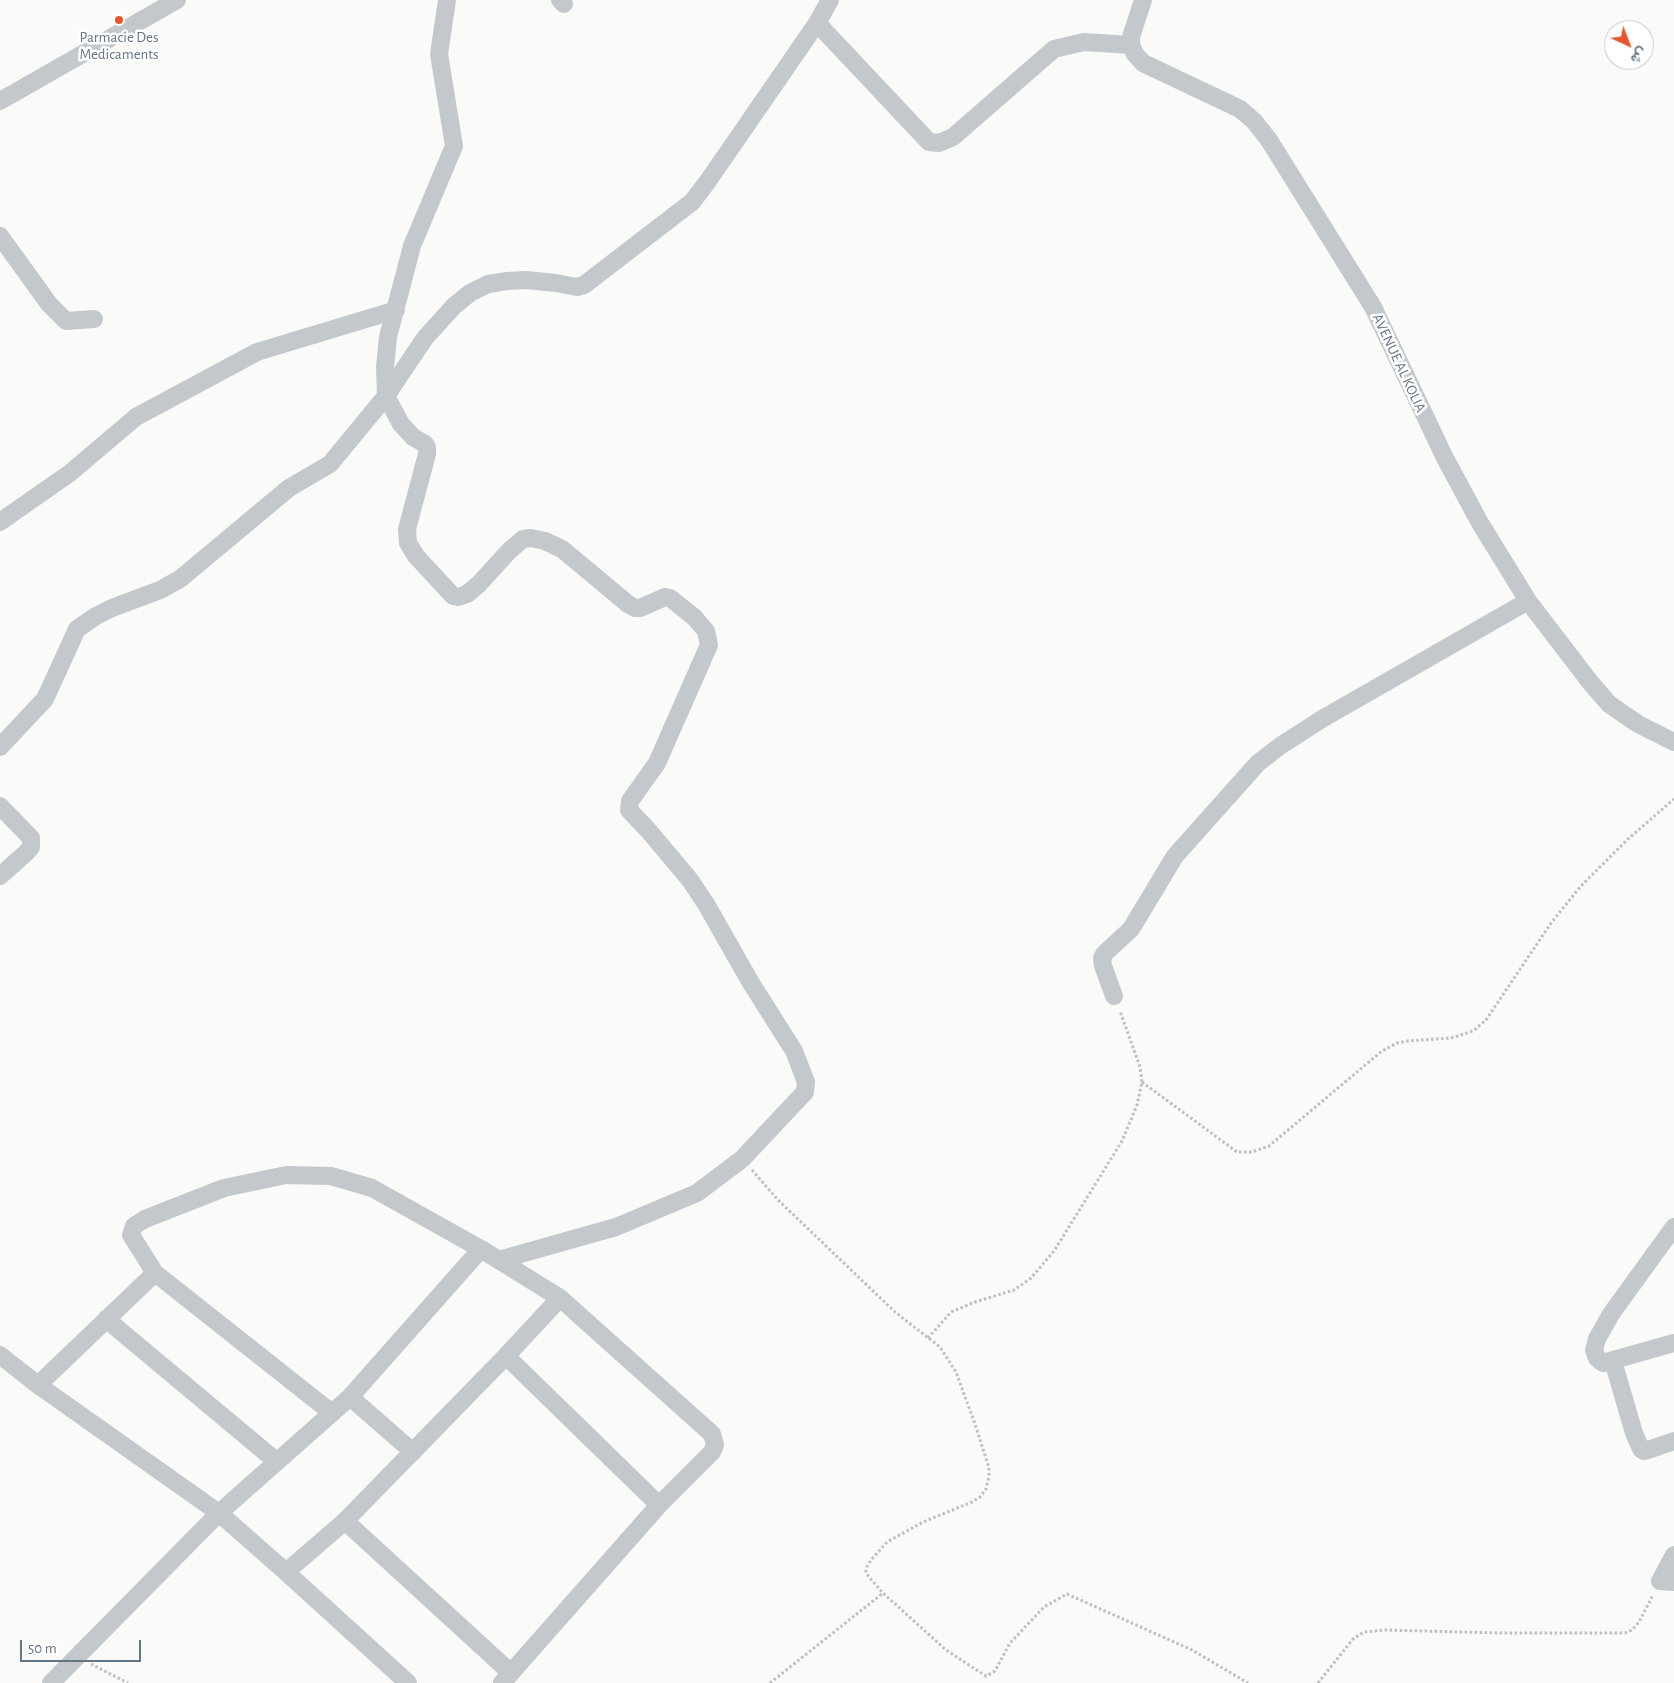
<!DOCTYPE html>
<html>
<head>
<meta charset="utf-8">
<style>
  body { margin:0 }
  #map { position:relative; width:1674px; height:1683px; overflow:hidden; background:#fafaf8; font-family:"Alegreya Sans",Vazirmatn,sans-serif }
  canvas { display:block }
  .north { position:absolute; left:1604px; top:20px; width:50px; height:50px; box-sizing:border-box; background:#fff; border:1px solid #c1c8cd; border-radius:50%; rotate:137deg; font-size:14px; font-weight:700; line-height:20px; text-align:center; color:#657683 }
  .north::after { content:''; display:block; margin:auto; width:18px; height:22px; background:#e4572e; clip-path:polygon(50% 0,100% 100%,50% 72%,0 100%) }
  .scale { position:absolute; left:20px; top:1640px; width:121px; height:22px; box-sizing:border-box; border:2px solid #657683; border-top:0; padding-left:6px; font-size:15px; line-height:18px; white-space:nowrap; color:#657683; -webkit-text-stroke:4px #fff; paint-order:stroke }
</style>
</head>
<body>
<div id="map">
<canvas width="1674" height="1683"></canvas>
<div class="north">ش</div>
<div class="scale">50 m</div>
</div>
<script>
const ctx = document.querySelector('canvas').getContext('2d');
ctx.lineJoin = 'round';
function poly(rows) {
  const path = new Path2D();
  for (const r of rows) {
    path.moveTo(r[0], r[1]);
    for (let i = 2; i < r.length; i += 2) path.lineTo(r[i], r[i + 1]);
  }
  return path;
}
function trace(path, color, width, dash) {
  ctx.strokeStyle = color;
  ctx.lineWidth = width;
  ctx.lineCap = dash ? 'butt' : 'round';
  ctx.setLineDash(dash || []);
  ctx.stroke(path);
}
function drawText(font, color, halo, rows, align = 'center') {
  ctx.font = font + ' "Alegreya Sans",sans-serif';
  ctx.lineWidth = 5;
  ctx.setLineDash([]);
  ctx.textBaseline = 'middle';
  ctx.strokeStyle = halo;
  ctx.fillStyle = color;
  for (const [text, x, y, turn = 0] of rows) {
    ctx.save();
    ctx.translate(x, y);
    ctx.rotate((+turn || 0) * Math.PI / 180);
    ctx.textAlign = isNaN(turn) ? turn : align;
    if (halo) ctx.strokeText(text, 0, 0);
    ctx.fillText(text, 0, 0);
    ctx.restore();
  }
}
trace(poly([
  [1142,1082,1237,1152,1252,1152,1269,1146,1382,1051,1397,1043,1407,1041,1451,1038,1473,1031,1486,1020,1551,923,1581,886,1628,839,1674,799],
  [752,1170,778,1200,895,1312,940,1347,956,1372,975,1424,989,1468,989,1477,986,1489,980,1497,972,1502,923,1522,887,1542,871,1560,866,1568,866,1572,869,1577,883,1593,946,1650,986,1676,995,1671,1010,1643,1044,1607,1067,1594,1192,1650,1248,1683],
  [928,1338,951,1312,975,1302,1014,1290,1031,1278,1054,1251,1122,1141,1137,1105,1142,1082,1140,1067,1120,1011],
  [91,1664,128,1683],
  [770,1683,883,1593],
  [1318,1683,1353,1639,1364,1632,1385,1630,1500,1633,1625,1633,1632,1630,1639,1622,1653,1595]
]), '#bbbfc2', 3, [2.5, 2.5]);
trace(poly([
  [560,0,564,4],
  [1143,0,1131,37,1131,45,1135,54,1143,63,1240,109,1254,121,1269,140,1373,307,1445,458,1480,523,1528,601,1590,682,1609,704,1638,724,1674,742],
  [817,23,929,142,939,143,953,137,1054,49,1084,42,1131,45],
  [0,101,177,0],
  [0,236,49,304,66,321,94,319],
  [0,522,70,473,136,417,257,352,396,310],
  [0,747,45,699,77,629,96,616,112,608,160,590,180,579,289,488,330,464,386,396,385,367,388,337,412,246,454,146,439,54,447,0],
  [0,806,31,838,31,847,27,852,0,876],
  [1114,996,1103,966,1102,958,1105,953,1131,929,1175,856,1258,763,1280,746,1322,719,1528,601],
  [1674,1227,1611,1314,1597,1339,1594,1350,1597,1358,1603,1363,1674,1343],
  [499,1260,616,1227,697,1193,742,1159,805,1092,806,1082,794,1051,751,983,706,904,690,880,648,830,629,810,630,801,657,763,709,645,706,631,694,617,670,598,665,597,640,608,635,608,628,604,562,549,545,541,531,538,523,539,509,551,479,584,467,594,458,597,453,596,416,556,408,543,407,529,427,454,427,447,425,444,413,437,401,424,386,396,425,338,454,306,470,293,488,284,507,281,526,280,556,283,577,287,584,285,692,202,708,181,817,23,830,0],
  [106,1319,276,1461],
  [0,1355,38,1385,219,1513,286,1572,408,1683],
  [506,1356,560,1298],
  [1613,1361,1634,1433,1641,1449,1644,1451,1651,1449,1674,1441],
  [38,1385,155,1273],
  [350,1397,413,1452],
  [332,1413,155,1273,131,1235,134,1226,145,1219,224,1188,286,1175,331,1176,372,1188,481,1249,560,1298,712,1434,715,1445,712,1452,659,1505,502,1683],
  [1674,1555,1660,1581,1674,1582],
  [286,1572,345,1521],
  [511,1673,345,1521,506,1356,659,1505],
  [51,1683,219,1513,350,1397,481,1249]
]), '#c3c8cc', 18);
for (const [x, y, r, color] of [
  [119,20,5,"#e4572e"]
]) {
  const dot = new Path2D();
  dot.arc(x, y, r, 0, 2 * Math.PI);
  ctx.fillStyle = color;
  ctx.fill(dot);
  trace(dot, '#fff', 2);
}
drawText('15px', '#657683', '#fff', [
  ["Parmacie Des",119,37],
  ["Medicaments",119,54]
]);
drawText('15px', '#657683', '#fff', [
  ["AVENUE AL KOLIA",1399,363,65]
]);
</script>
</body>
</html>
